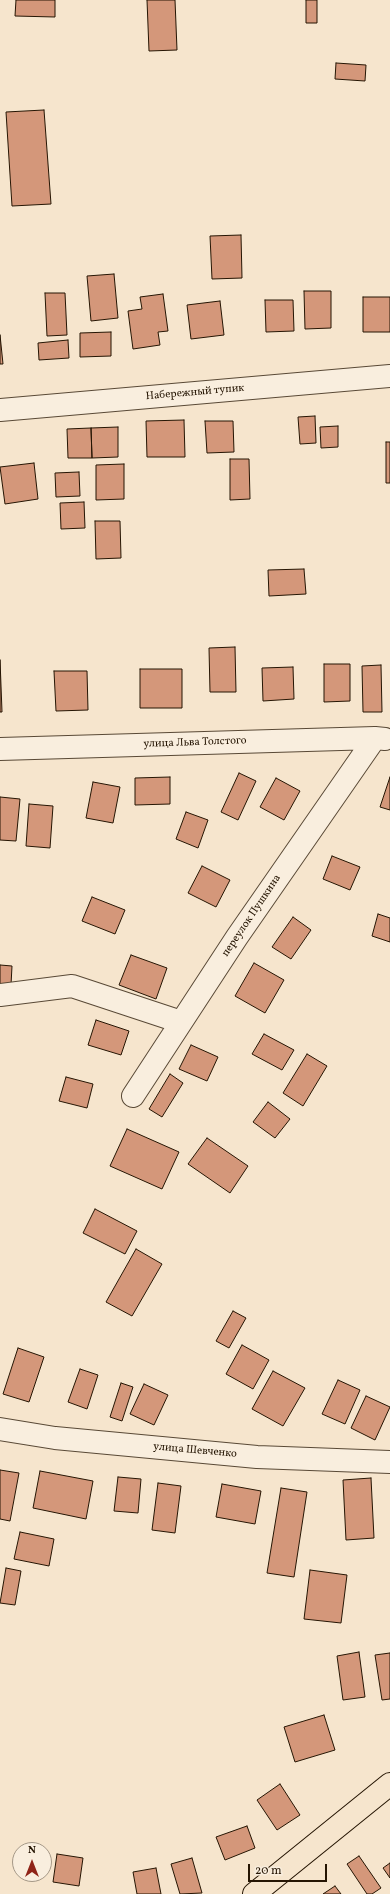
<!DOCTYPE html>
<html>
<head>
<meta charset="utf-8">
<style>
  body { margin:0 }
  #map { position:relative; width:390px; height:1894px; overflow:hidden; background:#f6e5cd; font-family:Vollkorn,serif }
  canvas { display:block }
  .north { position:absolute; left:12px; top:1842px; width:40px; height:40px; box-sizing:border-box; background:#f9eede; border:1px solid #a49786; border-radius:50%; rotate:0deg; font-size:11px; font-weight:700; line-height:16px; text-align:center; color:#251503 }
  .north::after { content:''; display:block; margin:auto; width:14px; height:18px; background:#8f2418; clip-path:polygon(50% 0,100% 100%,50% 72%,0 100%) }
  .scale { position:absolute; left:248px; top:1864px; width:79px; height:18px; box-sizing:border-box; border:2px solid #251503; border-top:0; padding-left:5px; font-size:12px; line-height:14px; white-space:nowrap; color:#251503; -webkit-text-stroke:3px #f9eede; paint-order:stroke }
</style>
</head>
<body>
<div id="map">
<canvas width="390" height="1894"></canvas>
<div class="north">N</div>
<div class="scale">20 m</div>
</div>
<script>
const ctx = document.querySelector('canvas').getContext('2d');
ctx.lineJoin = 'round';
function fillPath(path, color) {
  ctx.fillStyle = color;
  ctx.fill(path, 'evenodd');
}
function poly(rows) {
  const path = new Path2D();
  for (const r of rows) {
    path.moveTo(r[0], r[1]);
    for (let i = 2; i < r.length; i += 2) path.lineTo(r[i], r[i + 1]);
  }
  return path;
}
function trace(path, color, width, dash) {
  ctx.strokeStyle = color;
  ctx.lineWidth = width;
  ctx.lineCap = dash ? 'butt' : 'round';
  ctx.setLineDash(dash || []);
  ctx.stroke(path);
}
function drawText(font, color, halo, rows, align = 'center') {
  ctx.font = font + ' Vollkorn,serif';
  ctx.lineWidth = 3.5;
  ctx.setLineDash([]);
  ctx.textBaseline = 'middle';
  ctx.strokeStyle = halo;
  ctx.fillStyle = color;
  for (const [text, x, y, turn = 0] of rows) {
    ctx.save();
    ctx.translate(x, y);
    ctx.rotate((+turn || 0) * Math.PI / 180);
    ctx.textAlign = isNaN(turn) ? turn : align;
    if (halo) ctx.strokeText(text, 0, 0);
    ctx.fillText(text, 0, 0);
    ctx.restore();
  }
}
const building = poly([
  [16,0,55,0,55,17,15,16,16,0],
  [147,0,175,0,177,50,149,51,147,0],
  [306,0,317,0,317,23,306,23,306,0],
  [336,63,366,65,365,81,335,79,336,63],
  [44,110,51,204,12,206,6,112,44,110],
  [241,235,242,278,212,279,210,236,241,235],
  [114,274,118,318,91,321,87,276,114,274],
  [304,291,331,291,331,328,305,329,304,291],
  [45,293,65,293,67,335,47,336,45,293],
  [163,294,168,331,158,332,160,345,133,349,128,311,142,309,140,297,163,294],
  [363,297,390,297,390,332,363,332,363,297],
  [265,300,293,300,294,331,266,332,265,300],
  [220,301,224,335,191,339,187,305,220,301],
  [111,332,111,356,80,357,80,333,111,332],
  [0,335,3,364,0,364,0,335],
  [68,340,69,358,39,360,38,343,68,340],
  [315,416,316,443,300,444,298,417,315,416],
  [184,420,185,457,147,457,146,421,184,420],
  [205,421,233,421,234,452,207,453,205,421],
  [338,426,338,447,321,448,320,427,338,426],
  [118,427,118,457,92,458,91,428,118,427],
  [91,428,92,458,68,458,67,429,91,428],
  [386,442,390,442,390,483,386,483,386,442],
  [230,459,249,459,250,499,230,500,230,459],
  [34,463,38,499,5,504,0,467,34,463],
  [124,464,124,499,96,500,96,465,124,464],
  [79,472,80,496,56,497,55,473,79,472],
  [84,502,85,528,61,529,60,503,84,502],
  [95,521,120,521,121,558,96,559,95,521],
  [304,569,306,594,269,596,268,570,304,569],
  [235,647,236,692,210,692,209,648,235,647],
  [0,660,2,712,0,712,0,660],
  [324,664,350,664,350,701,324,702,324,664],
  [381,665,382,712,363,712,362,666,381,665],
  [293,667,294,699,263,701,262,668,293,667],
  [140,669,182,669,182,708,140,708,140,669],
  [54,671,87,671,88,710,56,711,54,671],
  [239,773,256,781,238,820,221,812,239,773],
  [170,777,170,804,135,805,135,778,170,777],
  [390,777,390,810,380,807,390,777],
  [276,778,300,791,284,820,260,807,276,778],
  [93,782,120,787,113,823,86,818,93,782],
  [0,797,20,799,16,841,0,840,0,797],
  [29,804,53,806,50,848,26,846,29,804],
  [186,812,208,820,198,848,176,839,186,812],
  [332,856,360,867,350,890,323,879,332,856],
  [202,866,230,880,216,907,188,893,202,866],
  [92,897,125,910,115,934,82,921,92,897],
  [378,914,390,918,390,942,372,936,378,914],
  [293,917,311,930,291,959,272,947,293,917],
  [131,955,167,968,156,999,119,985,131,955],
  [254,963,284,980,265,1013,235,996,254,963],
  [0,965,12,966,11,985,0,984,0,965],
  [96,1020,129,1031,121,1055,88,1045,96,1020],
  [264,1034,294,1050,282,1070,252,1054,264,1034],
  [191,1045,218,1057,207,1081,179,1069,191,1045],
  [307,1054,327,1066,303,1106,283,1093,307,1054],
  [170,1074,183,1083,162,1117,149,1109,170,1074],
  [66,1077,93,1084,87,1108,59,1101,66,1077],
  [268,1102,290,1119,275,1138,253,1122,268,1102],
  [127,1129,179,1152,162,1189,110,1166,127,1129],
  [207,1138,248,1166,230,1193,188,1164,207,1138],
  [95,1209,137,1231,125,1254,83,1233,95,1209],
  [136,1249,162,1264,132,1316,106,1302,136,1249],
  [233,1311,246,1318,229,1348,216,1341,233,1311],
  [242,1345,269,1360,253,1389,226,1374,242,1345],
  [18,1348,44,1357,29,1402,3,1394,18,1348],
  [80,1369,98,1375,87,1409,68,1402,80,1369],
  [273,1371,305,1388,283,1426,252,1409,273,1371],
  [338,1380,360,1390,345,1424,322,1414,338,1380],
  [121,1383,133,1387,122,1421,110,1417,121,1383],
  [144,1384,168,1395,154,1425,130,1414,144,1384],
  [366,1396,390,1407,375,1440,351,1428,366,1396],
  [0,1470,19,1473,10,1521,0,1519,0,1470],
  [40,1471,93,1481,86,1519,33,1508,40,1471],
  [118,1477,141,1479,138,1513,114,1511,118,1477],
  [371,1478,374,1538,346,1540,343,1480,371,1478],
  [158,1483,181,1486,175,1533,152,1530,158,1483],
  [222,1484,261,1491,255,1524,216,1517,222,1484],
  [281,1488,307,1492,294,1577,267,1573,281,1488],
  [20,1532,54,1539,49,1566,14,1559,20,1532],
  [6,1568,21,1571,15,1605,0,1603,6,1568],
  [310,1570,347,1575,341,1623,304,1619,310,1570],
  [359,1652,365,1697,343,1700,337,1656,359,1652],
  [390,1653,390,1699,382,1700,375,1655,390,1653],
  [324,1715,335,1750,295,1762,284,1727,324,1715],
  [280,1784,300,1815,277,1830,257,1800,280,1784],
  [247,1826,255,1848,225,1860,216,1837,247,1826],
  [57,1854,83,1858,79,1886,53,1882,57,1854],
  [359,1856,381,1888,372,1894,367,1894,347,1864,359,1856],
  [192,1858,202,1893,180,1894,171,1864,192,1858],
  [390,1863,390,1878,383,1868,390,1863],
  [156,1868,161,1894,137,1894,133,1872,156,1868],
  [335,1886,341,1894,323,1894,335,1886]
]);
fillPath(building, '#d4977a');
trace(building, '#251503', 1);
const minor = poly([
  [0,410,390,376],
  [0,749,375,738,385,739],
  [0,995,72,986,181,1022],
  [133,1096,237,937,375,738],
  [0,1429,55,1438,257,1457,390,1462]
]);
const major = poly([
  [254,1894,390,1784]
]);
trace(minor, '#594936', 24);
trace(major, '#251503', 24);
trace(minor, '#f9eede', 22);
trace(major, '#f6e5cd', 22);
drawText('11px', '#251503', '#f9eede', [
  ["Набережный тупик",195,393,-5],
  ["улица Льва Толстого",195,743,-2],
  ["переулок Пушкина",252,916,-56],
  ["улица Шевченко",195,1451,5]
]);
</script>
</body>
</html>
